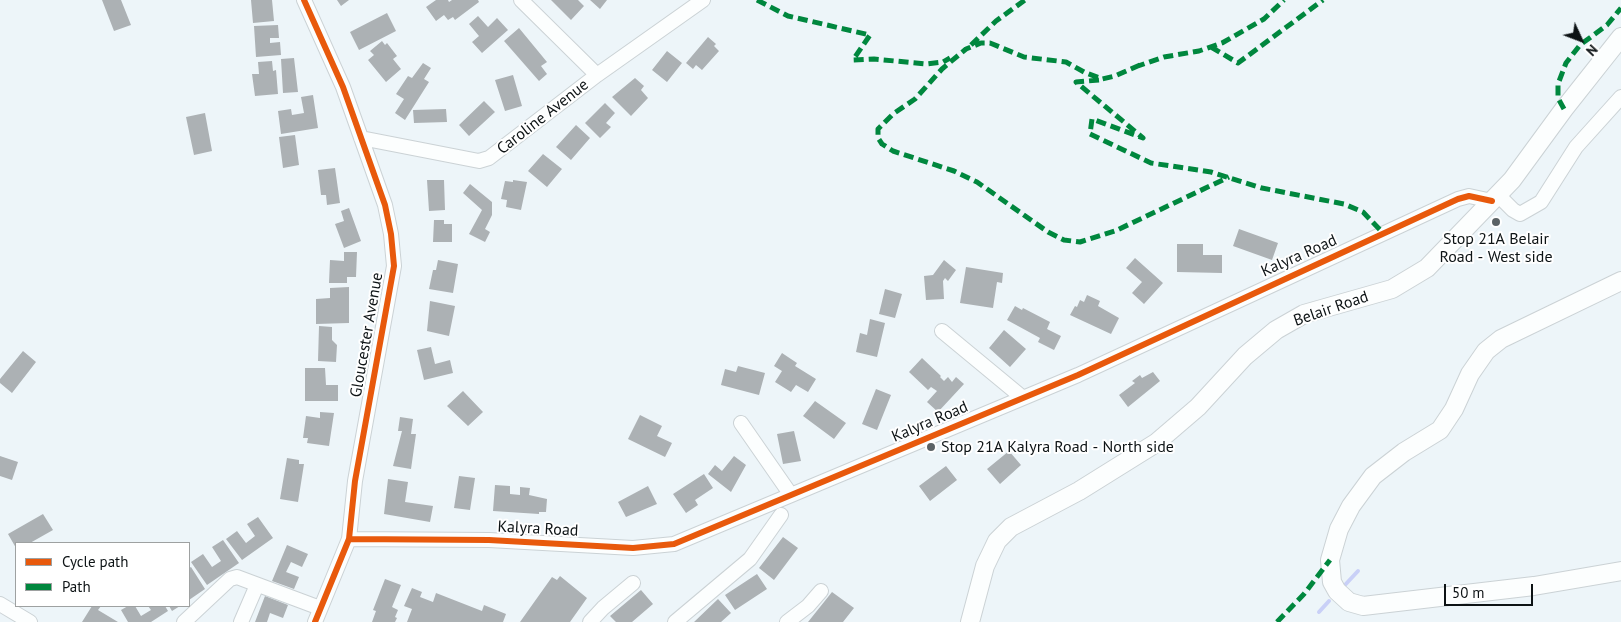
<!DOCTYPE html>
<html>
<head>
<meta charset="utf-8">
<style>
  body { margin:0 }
  #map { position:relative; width:1621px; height:622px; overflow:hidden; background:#edf5f9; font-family:"PT Sans",sans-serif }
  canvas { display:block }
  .legend { position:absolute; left:15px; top:542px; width:175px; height:65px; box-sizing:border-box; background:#fff; border:1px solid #9ea1a1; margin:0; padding:6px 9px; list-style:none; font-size:15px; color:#0d1315 }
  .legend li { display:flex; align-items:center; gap:10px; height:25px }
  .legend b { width:25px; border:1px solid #9ea1a1 }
  .north { position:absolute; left:1556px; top:15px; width:50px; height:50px; -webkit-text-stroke:4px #fff; paint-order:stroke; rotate:133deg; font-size:14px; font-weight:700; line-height:20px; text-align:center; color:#0d1315 }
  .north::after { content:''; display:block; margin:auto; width:18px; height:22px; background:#0d1315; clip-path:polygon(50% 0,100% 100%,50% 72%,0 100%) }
  .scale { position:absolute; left:1444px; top:584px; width:89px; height:22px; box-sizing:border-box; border:2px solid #0d1315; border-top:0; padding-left:6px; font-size:15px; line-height:18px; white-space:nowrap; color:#0d1315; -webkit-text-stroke:4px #fff; paint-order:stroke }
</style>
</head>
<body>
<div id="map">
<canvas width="1621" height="622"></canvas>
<ul class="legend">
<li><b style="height:6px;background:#e8590c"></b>Cycle path</li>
<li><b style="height:6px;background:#00873e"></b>Path</li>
</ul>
<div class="north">N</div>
<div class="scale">50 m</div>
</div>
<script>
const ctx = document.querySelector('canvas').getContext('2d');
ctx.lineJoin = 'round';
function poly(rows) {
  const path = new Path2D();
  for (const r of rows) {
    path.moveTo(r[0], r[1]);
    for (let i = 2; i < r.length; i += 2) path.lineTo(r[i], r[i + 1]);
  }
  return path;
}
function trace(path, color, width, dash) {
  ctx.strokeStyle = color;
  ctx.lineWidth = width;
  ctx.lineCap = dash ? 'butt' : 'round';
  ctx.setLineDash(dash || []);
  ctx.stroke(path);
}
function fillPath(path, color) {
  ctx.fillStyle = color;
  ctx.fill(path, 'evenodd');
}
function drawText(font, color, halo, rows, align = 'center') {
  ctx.font = font + ' "PT Sans",sans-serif';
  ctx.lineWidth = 4;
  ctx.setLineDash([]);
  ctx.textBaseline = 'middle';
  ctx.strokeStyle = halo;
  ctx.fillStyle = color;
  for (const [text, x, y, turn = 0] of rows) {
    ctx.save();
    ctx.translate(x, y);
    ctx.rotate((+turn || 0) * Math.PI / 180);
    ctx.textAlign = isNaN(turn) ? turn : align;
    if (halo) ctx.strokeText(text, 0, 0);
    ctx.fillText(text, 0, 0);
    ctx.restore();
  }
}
trace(poly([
  [1344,586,1358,571],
  [1319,612,1329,601]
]), '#c9d0f7', 4);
fillPath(poly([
  [102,0,121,0,131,25,114,31],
  [251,0,272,0,274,21,253,23],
  [337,0,349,0,341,6],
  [436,0,448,0,449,2,452,0,478,0,479,2,455,20,453,17,448,20,444,15,436,21,426,7],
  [551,0,578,0,584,6,571,20],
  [590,0,607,0,600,9],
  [387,13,396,31,359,50,350,32],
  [478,16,488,27,497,18,508,30,482,53,472,42,479,36,469,24],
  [278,25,279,38,270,38,270,43,280,42,281,55,256,57,254,26],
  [519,28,547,62,541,66,547,74,539,81,504,41],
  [708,37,716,44,714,46,719,51,702,70,696,65,693,69,686,63],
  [382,41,385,45,387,43,397,56,393,59,401,69,386,82,368,60,374,55,370,51],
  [667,51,682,63,667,82,652,70],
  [294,58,298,92,283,93,281,59],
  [272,61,273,71,276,70,278,94,255,96,252,74,259,74,258,62],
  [423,63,431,68,424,79,429,82,405,120,395,113,404,99,396,94,408,76,412,78],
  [513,75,522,106,505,111,495,80],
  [635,78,644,86,641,90,648,98,631,116,612,97],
  [313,95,318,128,281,134,278,111,291,109,292,115,304,113,301,97],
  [484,101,495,112,469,136,459,125],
  [605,103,615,113,606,123,611,127,600,138,585,123],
  [446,109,447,122,414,123,413,110],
  [205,113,212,151,194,155,186,117],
  [576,125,590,138,571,160,556,147],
  [295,135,299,165,283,168,279,137],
  [543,154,562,169,547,187,528,171],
  [335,168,340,203,327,205,326,195,321,195,318,170],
  [427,180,444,180,445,210,429,211],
  [513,180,527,182,521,210,506,207,507,200,501,199,505,181,513,182],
  [470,184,492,202,492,215,485,229,490,232,485,242,469,234,482,210,463,193],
  [349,208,361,241,344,248,335,224,344,221,341,211],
  [434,220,444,220,444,224,452,224,452,242,433,242],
  [1239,229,1278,243,1272,260,1233,246],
  [1177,244,1203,244,1203,255,1222,255,1222,273,1177,272],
  [344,252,357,252,356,277,347,277,347,283,329,283,330,260,344,261],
  [1135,258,1163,283,1144,304,1132,293,1142,282,1126,268],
  [438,260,458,264,453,293,429,289,433,270,436,270],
  [944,260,956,270,948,281,945,278,943,281,944,299,926,300,924,276,933,275],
  [966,267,1003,273,1002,283,997,282,993,308,960,303],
  [349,287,349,323,316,324,316,299,330,298,330,288],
  [885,289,902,294,895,318,879,314],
  [1087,295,1100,301,1098,306,1119,318,1111,334,1070,315,1075,306,1077,307,1080,300,1084,302],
  [430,301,455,306,449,336,427,331],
  [1015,306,1022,310,1023,308,1050,322,1047,329,1061,336,1054,350,1038,342,1040,338,1007,320],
  [870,319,885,323,877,357,856,352,860,333,867,335],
  [319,326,332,327,332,340,337,345,336,362,318,361],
  [1004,330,1026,349,1010,367,989,348],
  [431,347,435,364,450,360,453,373,424,380,417,350],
  [23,351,36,362,12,393,0,383,0,379],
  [782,353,797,363,795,366,816,379,808,392,796,385,791,392,775,382,782,371,774,366],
  [922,358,941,376,940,377,944,381,948,377,952,382,956,377,964,384,938,412,927,402,937,391,931,387,928,390,909,372],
  [738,366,765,373,759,395,721,385,725,369,736,372],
  [305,368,325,368,326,385,338,385,338,401,305,401],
  [1153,372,1160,381,1128,407,1119,395,1135,383,1132,381,1140,375,1142,378],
  [876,389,891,395,877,430,862,424],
  [463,391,483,412,468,426,447,406],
  [815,401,846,423,834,439,803,416],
  [320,412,334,413,329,446,307,443,308,438,303,438,306,416,320,418],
  [640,415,662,426,657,436,672,443,665,457,628,439],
  [400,417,413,419,411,434,416,434,411,469,393,466,402,431,398,431],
  [794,431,801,461,783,464,777,434],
  [1009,451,1021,465,1000,484,987,469],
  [0,456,18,462,12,480,0,476],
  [734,456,746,465,731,492,708,474,715,465,722,471],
  [287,458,299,460,299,464,304,464,298,502,280,499],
  [946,466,957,480,930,501,919,486],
  [704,474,713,488,695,500,698,505,686,513,673,494],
  [459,476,475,478,470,510,454,508],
  [388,479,408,482,405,502,433,506,430,522,384,514],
  [495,485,510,486,510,494,520,495,520,487,530,488,529,495,547,499,546,512,539,512,539,514,493,511],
  [648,486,657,504,626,517,618,502],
  [43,514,53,530,30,543,16,543,16,548,8,534],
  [258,517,273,538,242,560,226,539,237,531,246,543,255,536,247,524],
  [783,537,798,548,774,580,759,568],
  [223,540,239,563,207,585,191,562,203,554,212,567,221,561,212,547],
  [287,545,308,554,302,567,291,562,286,572,299,577,294,589,272,581],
  [191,567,205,589,189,600,189,568],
  [757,574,767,589,735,610,725,595],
  [560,576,587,598,570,622,520,622,552,577,557,580],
  [385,579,401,585,392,607,398,610,395,617,397,618,395,622,372,622,376,611,373,610],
  [412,588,422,592,420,597,433,602,436,593,482,611,484,605,506,614,503,622,407,622,412,609,404,606],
  [641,590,653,604,632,622,616,622,610,616],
  [832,592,854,608,843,622,808,622],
  [265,596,288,605,283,618,270,613,267,622,255,622],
  [718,599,731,613,721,622,694,622],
  [92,606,101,606,98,610,118,622,82,622],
  [128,606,135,606,141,616,151,610,148,606,165,606,168,611,151,622,128,622,121,610],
  [169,606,180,606,172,611]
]), '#acb1b4');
const minor = poly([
  [304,0,343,87,385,205,391,234,394,266,355,481,349,539,315,622],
  [521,0,597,75],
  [361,138,479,161,489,158,597,75,703,0],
  [1498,195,1513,210,1520,214,1541,202,1576,147,1621,97],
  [942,331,1023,398],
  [741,423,791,495],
  [349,539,489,540,633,548,674,544,1078,375,1458,199,1469,196,1492,201],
  [0,604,30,622],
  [184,622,230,579,237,577,320,608],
  [241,622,257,585],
  [590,622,603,608,633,583],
  [675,622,750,559,781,515],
  [787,622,808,606,821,591]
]);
const major = poly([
  [1621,281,1501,339,1486,351,1470,374,1454,409,1440,430,1404,452,1373,476,1351,506,1339,529,1330,560,1332,582,1337,591,1349,602,1363,606,1534,586,1621,571],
  [970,622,985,566,997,541,1011,527,1079,491,1156,443,1198,407,1245,356,1276,330,1304,314,1392,289,1427,268,1512,180,1564,109,1621,37]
]);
trace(minor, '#cbd2d5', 16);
trace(major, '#cbd2d5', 20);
trace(minor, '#fcfefe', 14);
trace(major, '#fcfefe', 18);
trace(poly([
  [757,0,788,16,870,35,853,60,874,59,926,64,943,62,950,58],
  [971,45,996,21,1025,0],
  [1211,47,1238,63,1323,0],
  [1140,65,1115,76,1102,79,1084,72,1066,62,1024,57,990,43,981,43,966,49,942,69,915,99,893,114,878,129,878,138,882,144,893,151,954,171,977,182,1048,232,1064,240,1080,242,1115,231,1229,177],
  [1135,67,1164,57,1199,51,1222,43,1264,19,1284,0],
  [1099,80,1076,82,1143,138,1092,119,1090,134,1151,163,1211,172,1262,188,1344,204,1363,212,1383,233],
  [1564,109,1558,98,1558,84,1566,63,1580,45,1607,25,1621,8],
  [1277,622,1304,594,1330,560]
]), '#00873e', 5, [10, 5]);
trace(poly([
  [304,0,343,87,385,205,391,234,394,266,355,481,349,539,315,622],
  [349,539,489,540,633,548,674,544,1078,375,1458,199,1469,196,1492,201]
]), '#e8590c', 6);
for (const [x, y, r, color] of [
  [1496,222,5,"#5b6265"],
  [931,447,5,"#5b6265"]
]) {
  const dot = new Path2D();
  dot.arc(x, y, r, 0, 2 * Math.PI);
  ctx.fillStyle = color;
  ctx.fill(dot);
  trace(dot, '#fff', 2);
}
drawText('16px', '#0d1315', '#fff', [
  ["Caroline Avenue",543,117,-38],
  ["Kalyra Road",1299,256,-24],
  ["Belair Road",1331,309,-19],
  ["Gloucester Avenue",367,335,-80],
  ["Kalyra Road",930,422,-23],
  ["Kalyra Road",538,529,3]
]);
drawText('16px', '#0d1315', '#fff', [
  ["Stop 21A Belair",1496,239],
  ["Road - West side",1496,257],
  ["Stop 21A Kalyra Road - North side",941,447,"left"]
]);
</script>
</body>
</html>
